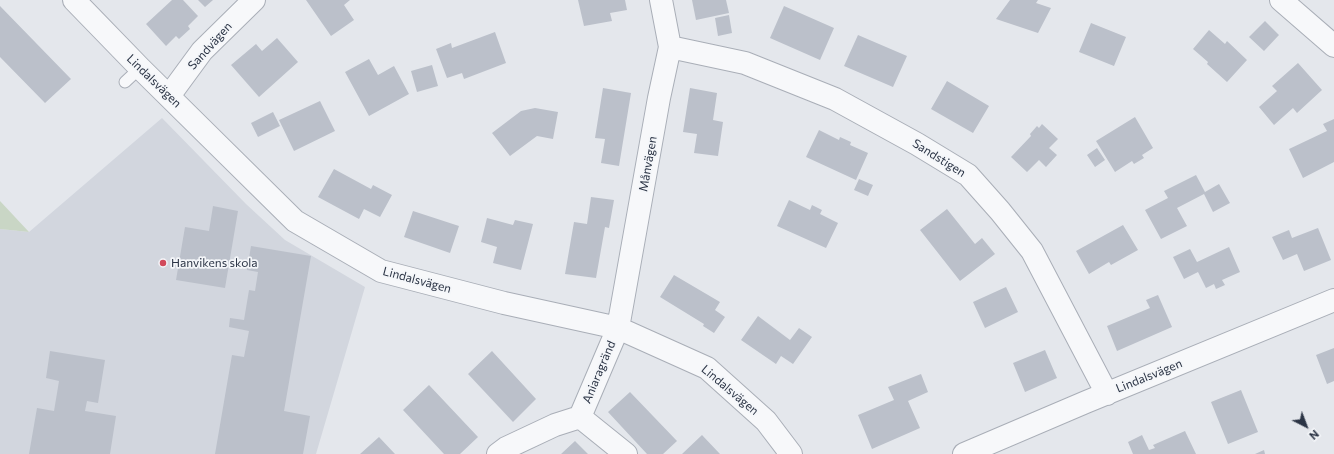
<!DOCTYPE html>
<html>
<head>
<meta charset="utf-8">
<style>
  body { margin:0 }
  #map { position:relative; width:1334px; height:454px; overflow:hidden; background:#e4e7ec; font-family:Commissioner,sans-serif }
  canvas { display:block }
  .north { position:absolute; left:1286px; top:406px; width:40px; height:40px; -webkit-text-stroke:3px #f4f6f9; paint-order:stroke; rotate:138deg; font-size:11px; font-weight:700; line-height:16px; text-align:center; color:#2b3445 }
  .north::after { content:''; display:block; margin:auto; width:14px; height:18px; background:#2b3445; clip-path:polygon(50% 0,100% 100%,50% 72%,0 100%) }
</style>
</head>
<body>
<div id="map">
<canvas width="1334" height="454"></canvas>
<div class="north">N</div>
</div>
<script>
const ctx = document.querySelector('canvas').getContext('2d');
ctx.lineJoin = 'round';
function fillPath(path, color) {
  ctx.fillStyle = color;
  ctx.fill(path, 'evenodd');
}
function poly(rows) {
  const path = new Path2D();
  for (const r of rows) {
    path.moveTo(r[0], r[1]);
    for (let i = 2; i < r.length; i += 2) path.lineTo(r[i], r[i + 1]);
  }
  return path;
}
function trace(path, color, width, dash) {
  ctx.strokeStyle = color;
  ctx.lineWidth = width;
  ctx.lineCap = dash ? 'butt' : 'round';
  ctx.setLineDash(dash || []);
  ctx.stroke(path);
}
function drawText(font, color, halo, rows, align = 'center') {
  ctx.font = font + ' Commissioner,sans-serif';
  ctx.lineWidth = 3.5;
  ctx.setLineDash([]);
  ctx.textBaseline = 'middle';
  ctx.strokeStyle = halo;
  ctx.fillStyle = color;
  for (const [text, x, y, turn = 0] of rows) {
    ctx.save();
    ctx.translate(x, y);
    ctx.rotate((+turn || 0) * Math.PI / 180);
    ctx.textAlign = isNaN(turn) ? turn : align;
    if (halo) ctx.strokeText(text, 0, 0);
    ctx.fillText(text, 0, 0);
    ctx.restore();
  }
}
fillPath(poly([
  [162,118,246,204,285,240,365,287,316,454,0,454,0,229,29,232]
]), '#d2d6de');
fillPath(poly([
  [0,201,29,232,0,229]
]), '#c9d6c5');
fillPath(poly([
  [172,0,183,0,198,16,188,26,190,29,179,39,176,36,166,46,146,24],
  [198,0,213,0,205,7],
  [306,0,350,0,344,5,354,20,331,36],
  [578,0,625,0,627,10,610,13,612,21,584,26],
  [692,0,726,0,729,13,696,20],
  [1010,0,1038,0,1036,3,1051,8,1038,33,996,19],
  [0,6,71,79,45,103,0,57],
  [784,6,834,28,820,60,770,38],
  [729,15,732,33,718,36,715,18],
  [1265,21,1279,35,1264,51,1249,37],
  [1091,23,1126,37,1114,66,1079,52],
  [1209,30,1225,44,1227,41,1247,60,1227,82,1207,64,1208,62,1193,49],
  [495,32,506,63,464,79,462,73,447,78,436,49,451,43,452,48],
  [858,35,907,56,893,87,844,66],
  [277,38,298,62,259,97,231,65,256,44,262,51],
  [369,59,378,75,394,66,409,94,369,116,345,72],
  [1298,63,1322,90,1297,113,1293,108,1274,125,1259,107,1277,91,1272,86],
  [432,65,438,86,417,92,411,71],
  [947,81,989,106,973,133,931,109],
  [603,88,631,93,619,166,601,163,605,139,595,138],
  [690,88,717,93,713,120,723,122,718,156,694,153,697,134,683,132],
  [320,101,335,131,294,151,279,120],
  [535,108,558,112,553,139,537,136,510,156,492,133,521,111],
  [273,112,280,126,258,137,251,123],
  [1135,117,1153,148,1142,155,1144,158,1134,164,1132,161,1115,172,1096,141],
  [1334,119,1334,162,1303,178,1289,149,1327,131,1323,124],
  [1042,124,1058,139,1049,148,1057,155,1046,167,1039,160,1027,172,1011,157,1031,136,1030,134,1037,126,1039,128],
  [819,130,839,140,840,137,851,142,850,145,868,153,856,180,806,157],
  [1097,148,1105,160,1095,167,1087,155],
  [334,169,371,189,373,185,392,195,380,217,364,209,359,219,318,197],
  [1196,175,1205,192,1219,184,1230,203,1213,212,1204,194,1177,208,1187,226,1161,239,1145,210,1168,198,1164,191],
  [859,179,873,185,868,196,854,190],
  [591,197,614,200,609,228,605,227,596,278,565,274,574,222,587,224],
  [789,200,810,210,812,205,822,210,820,214,838,223,826,248,777,226],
  [213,206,238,211,225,288,176,280,185,227,209,231],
  [947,209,975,244,982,238,995,254,960,281,920,230],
  [413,211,459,226,450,253,404,237],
  [487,218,513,225,515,220,533,224,521,270,493,263,497,247,481,242],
  [1123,225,1138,250,1111,265,1109,262,1089,274,1076,251],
  [1318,228,1331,260,1304,271,1297,254,1283,260,1272,237,1289,230,1292,238],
  [251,246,311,256,284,411,310,416,303,454,215,454,232,355,244,357,249,331,229,327,230,318,244,320,249,290,255,291,258,272,247,270],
  [1229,247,1240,272,1222,280,1225,285,1216,289,1214,284,1206,288,1198,272,1184,279,1173,257,1190,249,1197,262],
  [674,275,720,302,715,310,725,317,714,333,703,326,704,324,660,297],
  [1006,287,1018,312,985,328,973,302],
  [1158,295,1172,327,1117,351,1107,326,1150,308,1146,300],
  [758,316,790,340,799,328,812,337,793,364,781,356,776,364,741,340],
  [1334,348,1334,381,1327,384,1316,355],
  [1045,350,1057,378,1025,392,1013,363],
  [50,351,105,360,98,403,87,401,85,411,116,416,110,454,29,454,37,408,54,411,59,381,46,378],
  [492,351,536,399,513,422,468,374],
  [921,374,928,392,908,401,920,428,872,449,858,415,894,400,888,387],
  [429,385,478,437,460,454,444,454,403,410],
  [1241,390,1258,432,1228,444,1211,402],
  [630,392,677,441,663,454,647,454,608,412],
  [1185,431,1196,454,1133,454,1128,442,1142,435,1149,450,1155,448,1153,445],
  [702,435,720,454,682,454],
  [379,437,395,454,360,454],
  [575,441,588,454,561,454],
  [1264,450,1265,454,1255,454]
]), '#bbc0ca');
const lane = poly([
  [125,82,140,68]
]);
const street = poly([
  [74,0,140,68,295,221,381,271,504,303,618,328,707,368,766,421,791,454],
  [1281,0,1334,46],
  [670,47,745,63,835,99,917,144,968,175,1000,211,1032,251,1107,394],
  [169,96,202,51,254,0],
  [580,417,618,328,659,98,670,47,661,0],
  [498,454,506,448,555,425,580,417,626,454],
  [964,454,1086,402,1334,300]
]);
trace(lane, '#a9aeb7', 13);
trace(street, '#a9aeb7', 24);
trace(lane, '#f7f8fa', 11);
trace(street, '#f7f8fa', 22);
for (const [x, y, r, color] of [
  [163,263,4,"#d1495b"]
]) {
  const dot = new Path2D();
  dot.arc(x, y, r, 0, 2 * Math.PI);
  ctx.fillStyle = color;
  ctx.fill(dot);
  trace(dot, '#f4f6f9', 1.5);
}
drawText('12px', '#2b3445', '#f4f6f9', [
  ["Sandvägen",210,46,-48],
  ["Lindalsvägen",154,81,44],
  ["Sandstigen",939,158,32],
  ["Månvägen",648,164,-80],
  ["Lindalsvägen",417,280,15],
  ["Aniaragränd",599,372,-67],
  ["Lindalsvägen",1149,376,-22],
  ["Lindalsvägen",730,390,40]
]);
drawText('12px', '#2b3445', '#f4f6f9', [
  ["Hanvikens skola",171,263]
], 'left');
</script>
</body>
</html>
